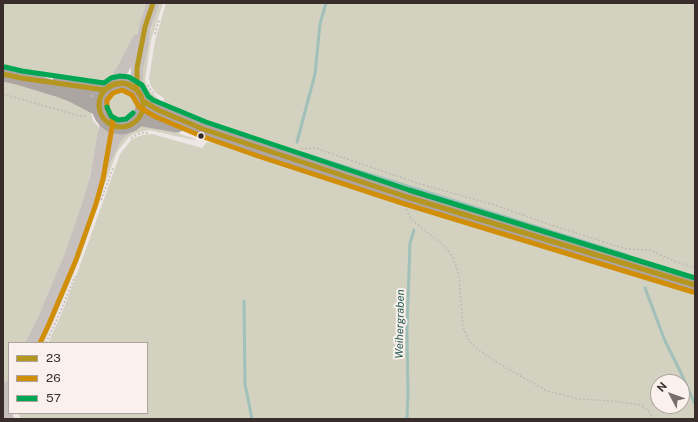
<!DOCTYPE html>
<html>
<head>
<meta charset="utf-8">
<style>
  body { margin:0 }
  #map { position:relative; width:698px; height:422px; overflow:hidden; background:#eee7e5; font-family:"Public Sans",sans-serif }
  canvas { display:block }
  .frame { position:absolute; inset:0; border:4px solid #392d2b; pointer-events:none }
  .legend { position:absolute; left:8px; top:342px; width:140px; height:72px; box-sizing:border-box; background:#faf1ed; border:1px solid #ada39f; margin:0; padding:5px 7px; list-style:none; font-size:12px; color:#392d2b }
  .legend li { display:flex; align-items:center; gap:8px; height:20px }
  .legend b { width:20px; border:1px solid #ada39f }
  .north { position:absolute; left:650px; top:374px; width:40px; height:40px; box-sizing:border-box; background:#faf1ed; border:1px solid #ada39f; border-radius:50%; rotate:311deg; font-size:11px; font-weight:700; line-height:16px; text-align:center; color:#392d2b }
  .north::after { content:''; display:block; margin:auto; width:14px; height:18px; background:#786e6c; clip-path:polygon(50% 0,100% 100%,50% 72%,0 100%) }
</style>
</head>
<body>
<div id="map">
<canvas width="698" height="422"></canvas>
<div class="frame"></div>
<ul class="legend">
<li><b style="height:5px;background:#b49620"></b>23</li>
<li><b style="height:5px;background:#d18e09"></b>26</li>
<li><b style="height:5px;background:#00a651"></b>57</li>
</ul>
<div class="north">N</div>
</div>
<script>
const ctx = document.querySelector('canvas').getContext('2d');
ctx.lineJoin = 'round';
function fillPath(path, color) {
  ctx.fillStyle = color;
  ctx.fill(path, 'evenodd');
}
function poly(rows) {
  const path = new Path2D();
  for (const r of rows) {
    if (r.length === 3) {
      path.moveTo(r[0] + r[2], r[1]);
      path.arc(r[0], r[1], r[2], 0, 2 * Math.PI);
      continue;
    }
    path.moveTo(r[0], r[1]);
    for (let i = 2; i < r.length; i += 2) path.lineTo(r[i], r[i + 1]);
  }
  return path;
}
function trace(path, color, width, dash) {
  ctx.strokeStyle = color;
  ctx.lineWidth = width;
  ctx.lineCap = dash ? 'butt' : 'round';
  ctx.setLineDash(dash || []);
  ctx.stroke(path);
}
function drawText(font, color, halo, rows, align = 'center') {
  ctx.font = font + ' "Public Sans",sans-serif';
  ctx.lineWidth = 4;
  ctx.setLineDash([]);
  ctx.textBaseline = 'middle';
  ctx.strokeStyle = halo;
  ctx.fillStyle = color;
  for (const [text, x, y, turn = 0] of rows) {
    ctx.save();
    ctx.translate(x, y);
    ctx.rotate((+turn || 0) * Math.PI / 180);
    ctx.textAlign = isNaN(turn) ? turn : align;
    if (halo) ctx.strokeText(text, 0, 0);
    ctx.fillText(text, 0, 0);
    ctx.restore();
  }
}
fillPath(poly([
  [3,3,148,3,142,25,133,44,109,81,104,84,84,83,22,73,3,69],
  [159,3,163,3,151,40,145,80,148,89,159,99,157,105,149,97,141,82,142,68,152,26],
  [166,3,695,3,695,281,235,135,210,122,162,106,164,98,156,93,151,86,149,79,155,41],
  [3,80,18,84,91,108,92,118,94,122,98,126,98,136,85,199,67,255,28,343,9,343,9,378,3,389],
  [121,105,17],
  [142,124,160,127,195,139,194,140,149,130,140,132,130,136,123,144,117,152,104,186,80,258,57,313,44,343,37,343,107,167,122,137,131,128],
  [152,134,202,148,207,142,222,143,695,291,695,419,20,419,19,413,147,413,147,343,48,343,61,315,82,260,120,154,132,139,142,135],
  [658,382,682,382,682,406,658,406]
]), '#d3d2c0');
trace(poly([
  [297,142,315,74,320,24,326,3],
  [302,153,627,255],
  [645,288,665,341,681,373,695,404],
  [244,301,245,384,252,419],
  [407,419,408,395,407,330,410,243,414,230]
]), '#a1c0ba', 3);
trace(poly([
  [155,34,159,20],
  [148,85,149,88,154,93],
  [3,94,80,116,86,116],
  [131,138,141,133,148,133],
  [301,149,315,148,417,183,498,206,545,223,626,249,650,250,674,261,695,268],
  [101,200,113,168],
  [406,209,411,219,423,229,446,247,453,258,459,275,463,327,468,339,477,349,496,362,547,391,579,399,611,401,641,405,648,410,654,419],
  [46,343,59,315,75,276]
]), '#c1b9b6', 1.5, [2, 2]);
trace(poly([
  [113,85,123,69,138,40],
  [137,90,137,68,141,51,145,27,153,3],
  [102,165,116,137,128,126],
  [32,343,43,321,70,257,89,202,96,177,106,121],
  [3,396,9,386],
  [3,401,8,419]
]), '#c8c0bd', 12);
trace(poly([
  [3,74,21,78,57,89,73,95,100,109],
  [59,83,105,90],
  [121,105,22],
  [143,101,158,110,203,129,294,160,407,197,695,285],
  [138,118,177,125]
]), '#ada5a2', 15);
trace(poly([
  [153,3,145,27,137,68,137,90,143,101,158,110,203,129,407,197,695,285],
  [3,74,21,78,105,90],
  [121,105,22],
  [105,90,113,85,122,83,127,84,137,90,143,101,153,107]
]), '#b49620', 5);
trace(poly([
  [40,343,49,324,76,260,96,204,103,179,113,122,112,118,107,108,107,100,113,93,122,90,132,95,139,107,154,116,201,136,258,156,405,204,693,292]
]), '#d18e09', 5);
trace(poly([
  [5,67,22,71,104,83,111,78,120,76,129,77,142,85,148,96,153,100,206,122,409,190,695,278],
  [107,107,111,116,118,120,126,119,133,113]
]), '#00a651', 5);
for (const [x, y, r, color] of [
  [201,136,3.5,"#392d2b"]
]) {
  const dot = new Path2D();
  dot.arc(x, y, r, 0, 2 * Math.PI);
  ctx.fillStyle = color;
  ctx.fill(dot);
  trace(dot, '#faf1ed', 1.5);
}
drawText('italic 11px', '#225952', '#faf1ed', [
  ["Weihergraben",400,324,-89]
]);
</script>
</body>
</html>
